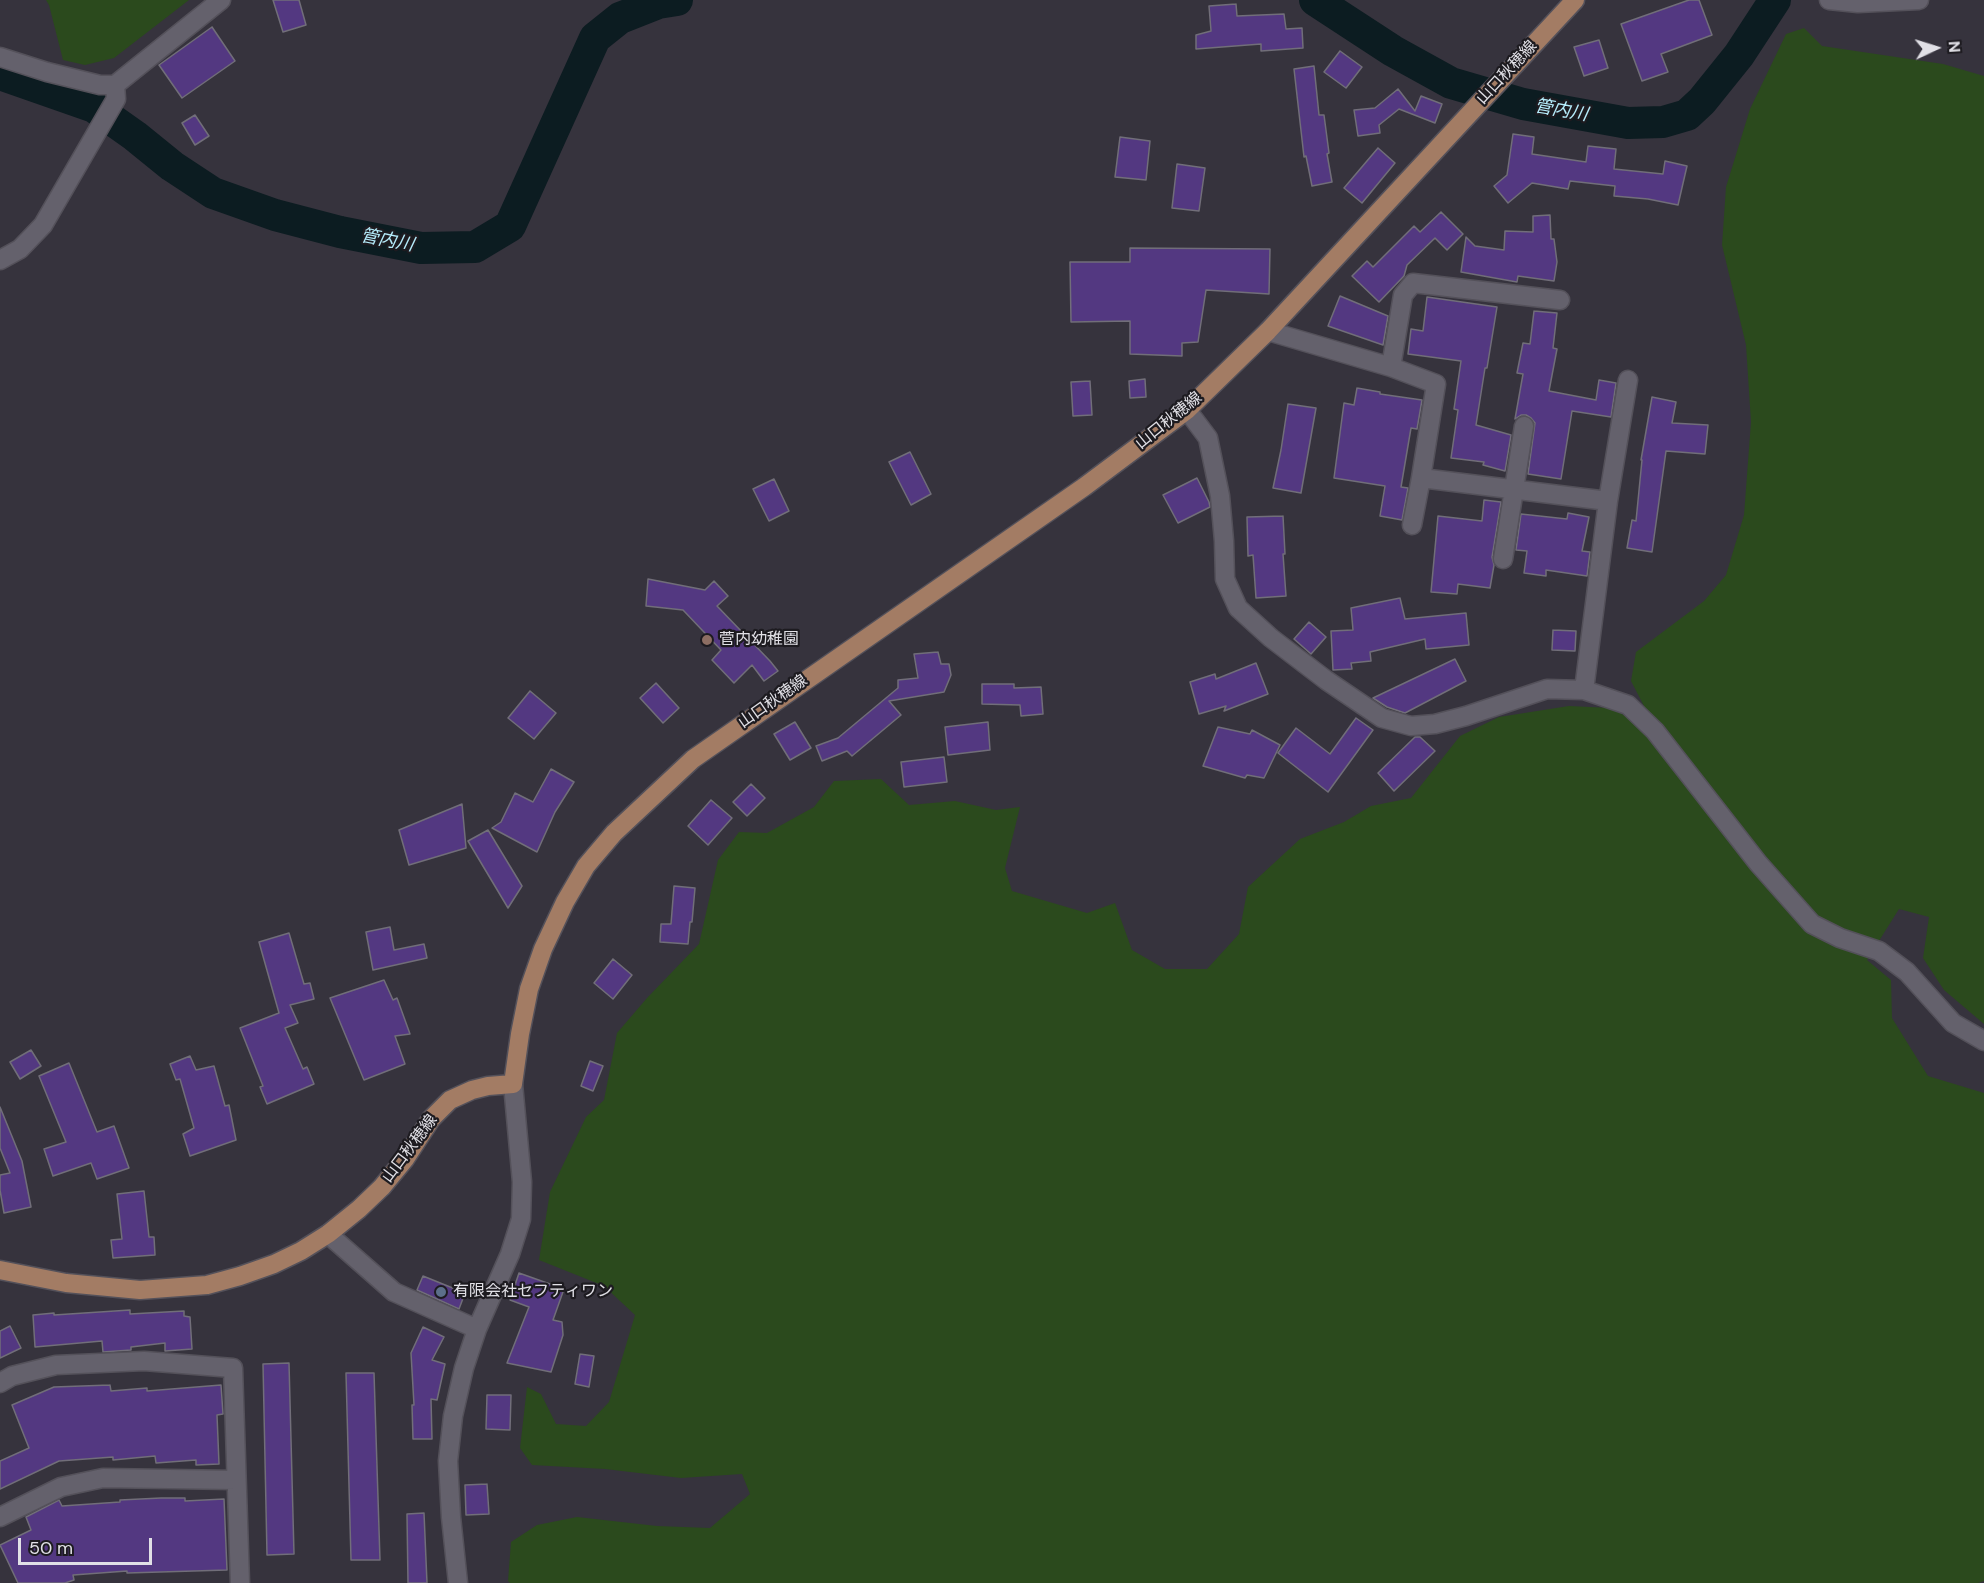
<!DOCTYPE html>
<html>
<head>
<meta charset="utf-8">
<style>
  body { margin:0 }
  #map { position:relative; width:1984px; height:1583px; overflow:hidden; background:#36333d; font-family:"DM Sans",sans-serif }
  canvas { display:block }
  .north { position:absolute; left:1906px; top:18px; width:60px; height:60px; -webkit-text-stroke:4px #1d1b20; paint-order:stroke; rotate:86deg; font-size:16px; font-weight:700; line-height:24px; text-align:center; color:#e1e0e6 }
  .north::after { content:''; display:block; margin:auto; width:21px; height:27px; background:#e1e0e6; clip-path:polygon(50% 0,100% 100%,50% 72%,0 100%) }
  .scale { position:absolute; left:18px; top:1538px; width:134px; height:27px; box-sizing:border-box; border:3px solid #e1e0e6; border-top:0; padding-left:8px; font-size:18px; line-height:21px; white-space:nowrap; color:#e1e0e6; -webkit-text-stroke:4px #1d1b20; paint-order:stroke }
</style>
</head>
<body>
<div id="map">
<canvas width="1984" height="1583"></canvas>
<div class="north">N</div>
<div class="scale">50 m</div>
</div>
<script>
const ctx = document.querySelector('canvas').getContext('2d');
ctx.lineJoin = 'round';
function fillPath(path, color) {
  ctx.fillStyle = color;
  ctx.fill(path, 'evenodd');
}
function poly(rows) {
  const path = new Path2D();
  for (const r of rows) {
    path.moveTo(r[0], r[1]);
    for (let i = 2; i < r.length; i += 2) path.lineTo(r[i], r[i + 1]);
  }
  return path;
}
function trace(path, color, width, dash) {
  ctx.strokeStyle = color;
  ctx.lineWidth = width;
  ctx.lineCap = dash ? 'butt' : 'round';
  ctx.setLineDash(dash || []);
  ctx.stroke(path);
}
function drawText(font, color, halo, rows, align = 'center') {
  ctx.font = font + ' "DM Sans","Noto Sans JP",sans-serif';
  ctx.lineWidth = 4.5;
  ctx.setLineDash([]);
  ctx.textBaseline = 'middle';
  ctx.strokeStyle = halo;
  ctx.fillStyle = color;
  for (const [text, x, y, turn = 0] of rows) {
    ctx.save();
    ctx.translate(x, y);
    ctx.rotate((+turn || 0) * Math.PI / 180);
    ctx.textAlign = isNaN(turn) ? turn : align;
    if (halo) ctx.strokeText(text, 0, 0);
    ctx.fillText(text, 0, 0);
    ctx.restore();
  }
}
fillPath(poly([
  [46,0,189,0,114,58,85,65,63,60,49,5],
  [1804,28,1822,46,1943,64,1984,76,1984,1024,1944,990,1923,958,1929,917,1899,909,1867,960,1891,980,1892,1018,1928,1076,1984,1093,1984,1581,1978,1583,510,1583,508,1581,511,1542,537,1525,577,1517,657,1526,710,1528,750,1494,742,1474,681,1478,605,1469,532,1465,520,1448,527,1387,541,1394,556,1424,586,1426,609,1402,635,1315,604,1286,539,1260,550,1192,586,1117,604,1100,617,1033,647,998,699,944,718,860,739,832,767,833,814,807,834,781,881,779,909,805,955,801,996,810,1020,807,1005,868,1012,891,1087,913,1115,903,1132,950,1165,969,1207,969,1239,934,1248,887,1300,839,1344,822,1371,806,1411,798,1460,736,1499,717,1569,706,1611,708,1631,719,1644,706,1631,681,1636,652,1704,601,1726,575,1744,515,1751,422,1746,345,1722,245,1726,187,1750,109,1786,34]
]), '#2b4a1d');
trace(poly([
  [1315,0,1393,51,1451,83,1523,104,1628,123,1663,122,1687,115,1702,101,1739,55,1775,0],
  [0,74,94,107,135,136,172,166,213,193,275,215,340,232,421,248,475,247,510,226,595,38,620,18,658,3,677,0]
]), '#0c1c21', 32);
const building = poly([
  [273,0,299,0,306,25,283,32,273,0],
  [1689,0,1699,0,1712,35,1661,54,1668,72,1642,81,1621,24,1689,0],
  [1236,4,1237,16,1284,14,1286,29,1302,28,1303,48,1261,51,1261,44,1196,49,1196,35,1211,31,1209,6,1236,4],
  [212,27,235,61,182,98,159,65,212,27],
  [1599,40,1608,68,1584,76,1574,47,1599,40],
  [1340,51,1362,67,1346,88,1324,72,1340,51],
  [1314,66,1319,115,1324,115,1329,153,1327,154,1332,182,1312,186,1306,156,1304,157,1294,69,1314,66],
  [1398,89,1415,111,1421,96,1442,104,1435,123,1399,109,1379,125,1380,133,1358,136,1354,110,1375,108,1398,89],
  [195,115,209,136,195,145,182,123,195,115],
  [1513,134,1534,137,1532,154,1586,162,1588,146,1616,149,1614,169,1663,174,1665,161,1687,166,1678,205,1648,199,1614,196,1615,186,1570,181,1568,189,1532,183,1508,203,1494,186,1507,175,1513,134],
  [1120,137,1150,141,1146,180,1115,177,1120,137],
  [1378,148,1395,163,1362,203,1344,188,1378,148],
  [1177,164,1205,168,1199,211,1172,208,1177,164],
  [1441,212,1463,234,1447,250,1435,238,1407,265,1404,276,1379,302,1352,276,1367,261,1373,267,1414,226,1420,232,1441,212],
  [1550,215,1551,239,1554,239,1557,262,1554,281,1518,276,1517,282,1461,272,1466,237,1475,246,1504,250,1505,231,1533,232,1533,216,1550,215],
  [1130,248,1270,249,1269,294,1206,290,1198,342,1182,343,1182,356,1130,354,1130,321,1071,322,1070,262,1130,262,1130,248],
  [1340,296,1388,316,1383,345,1328,326,1340,296],
  [1427,297,1497,307,1487,368,1485,368,1476,425,1511,435,1505,471,1483,465,1484,462,1451,458,1458,410,1454,409,1461,361,1408,354,1411,329,1423,331,1427,297],
  [1534,311,1557,313,1553,348,1557,349,1549,391,1596,400,1599,380,1616,383,1611,417,1572,411,1561,479,1528,474,1535,423,1531,418,1526,415,1521,415,1515,419,1523,374,1517,373,1523,343,1530,344,1534,311],
  [1145,379,1146,397,1130,398,1129,381,1145,379],
  [1090,381,1092,415,1073,416,1071,382,1090,381],
  [1357,388,1380,392,1380,394,1422,400,1417,429,1411,428,1401,487,1408,488,1402,520,1380,516,1385,486,1334,478,1344,403,1354,405,1357,388],
  [1652,397,1676,402,1672,423,1708,425,1705,454,1666,451,1652,552,1627,548,1632,520,1636,521,1642,460,1641,460,1652,397],
  [1288,404,1316,408,1301,493,1273,488,1281,450,1288,404],
  [910,452,931,494,911,505,889,462,910,452],
  [1197,478,1209,502,1210,507,1178,523,1163,495,1197,478],
  [774,479,789,511,769,521,753,489,774,479],
  [1484,500,1501,502,1492,557,1494,565,1490,588,1458,584,1457,594,1431,592,1438,516,1482,521,1484,500],
  [1568,513,1589,517,1582,551,1590,552,1587,576,1546,570,1546,576,1524,573,1527,551,1516,550,1521,514,1567,519,1568,513],
  [1283,516,1285,554,1283,554,1286,596,1256,598,1253,555,1248,556,1247,517,1283,516],
  [648,579,705,590,714,581,728,596,717,606,770,661,778,671,764,681,752,665,734,683,712,660,721,650,683,610,646,606,648,579],
  [1400,598,1405,619,1466,613,1469,645,1426,649,1425,639,1370,652,1371,661,1351,663,1352,669,1333,670,1331,631,1353,630,1351,608,1400,598],
  [1309,622,1326,637,1311,654,1294,639,1309,622],
  [1553,630,1576,631,1575,651,1552,650,1553,630],
  [938,652,941,664,949,664,951,675,944,692,889,701,901,715,852,756,847,751,822,761,816,746,838,738,898,688,898,680,918,678,914,654,938,652],
  [1455,659,1466,681,1405,713,1387,707,1373,698,1455,659],
  [1256,663,1268,694,1224,711,1226,706,1199,714,1190,682,1215,674,1216,679,1256,663],
  [656,683,679,708,663,723,640,698,656,683],
  [982,684,1014,684,1014,688,1041,687,1043,714,1021,716,1020,705,982,704,982,684],
  [530,691,556,713,534,739,508,718,530,691],
  [1356,718,1373,730,1328,792,1278,753,1296,728,1330,754,1356,718],
  [795,722,811,748,790,760,774,734,795,722],
  [988,722,990,750,948,755,945,727,988,722],
  [1218,727,1250,734,1252,730,1280,745,1264,778,1247,775,1245,778,1203,766,1218,727],
  [1415,737,1420,737,1435,751,1394,791,1378,773,1415,737],
  [944,757,947,782,904,787,901,762,944,757],
  [551,769,574,782,555,812,537,852,492,828,501,822,515,793,533,802,551,769],
  [751,784,765,798,747,816,733,802,751,784],
  [711,800,732,818,708,845,688,826,711,800],
  [462,804,466,848,409,865,399,830,462,804],
  [488,830,522,886,508,908,468,841,488,830],
  [674,886,695,888,692,922,690,922,688,944,660,942,661,924,671,924,674,886],
  [390,927,394,950,424,944,427,958,373,970,366,932,390,927],
  [289,933,304,984,310,983,314,999,290,1005,298,1023,285,1028,303,1069,307,1067,314,1084,267,1104,260,1087,263,1086,240,1028,279,1013,259,942,289,933],
  [613,959,632,975,613,999,594,983,613,959],
  [384,980,393,1000,397,998,410,1034,395,1036,405,1064,364,1080,330,998,384,980],
  [31,1050,41,1066,20,1079,10,1062,31,1050],
  [190,1056,196,1070,214,1066,225,1106,229,1105,236,1140,190,1156,183,1134,194,1128,180,1079,176,1080,170,1064,190,1056],
  [590,1061,603,1066,593,1091,581,1086,590,1061],
  [69,1063,97,1132,114,1126,129,1168,97,1179,91,1163,53,1176,44,1149,66,1142,39,1076,69,1063],
  [0,1107,22,1161,31,1207,4,1213,0,1190,0,1175,10,1173,0,1148,0,1107],
  [144,1191,149,1237,154,1237,155,1255,113,1258,111,1240,122,1239,117,1194,144,1191],
  [519,1273,564,1289,553,1320,562,1322,563,1335,551,1372,507,1363,529,1307,510,1300,519,1273],
  [423,1276,465,1293,459,1309,417,1290,423,1276],
  [130,1310,130,1314,184,1311,184,1316,190,1317,192,1349,165,1351,165,1343,131,1347,131,1350,103,1352,102,1341,35,1347,33,1315,54,1313,54,1315,130,1310],
  [10,1326,21,1348,0,1358,0,1331,10,1326],
  [423,1327,444,1337,432,1360,445,1364,437,1400,431,1399,432,1439,413,1439,412,1405,414,1405,411,1353,423,1327],
  [580,1354,594,1356,589,1387,575,1384,580,1354],
  [289,1363,294,1554,267,1555,263,1364,289,1363],
  [346,1373,374,1373,380,1560,351,1560,346,1373],
  [110,1385,111,1391,147,1388,147,1391,221,1385,223,1414,217,1415,219,1464,196,1465,196,1460,156,1463,155,1456,113,1460,113,1457,59,1461,0,1489,0,1461,29,1448,12,1405,54,1387,110,1385],
  [487,1395,511,1395,510,1430,486,1429,487,1395],
  [487,1484,489,1514,466,1515,465,1485,487,1484],
  [161,1498,185,1498,185,1501,224,1499,227,1570,127,1573,127,1571,73,1575,74,1580,65,1583,18,1583,0,1545,31,1530,26,1517,59,1500,62,1506,120,1502,120,1500,161,1498],
  [424,1513,427,1583,408,1583,407,1514,424,1513]
]);
fillPath(building, '#533881');
trace(building, '#716e79', 1.5);
const minor = poly([
  [1829,0,1858,3,1919,0],
  [0,57,47,72,100,85,115,85,221,0],
  [0,260,20,249,43,225,116,99,115,85],
  [1268,331,1391,367,1436,384,1421,478,1608,501,1584,690],
  [1391,367,1403,295,1413,283,1560,300],
  [1187,410,1208,438,1220,496,1224,541,1225,579,1238,608,1271,638,1326,680,1382,718,1411,726,1435,724,1466,716,1547,689,1584,690,1628,705,1655,731,1758,863,1812,924,1840,938,1879,951,1907,972,1953,1023,1984,1041],
  [1608,501,1628,380],
  [1412,525,1421,478],
  [1503,559,1524,426],
  [328,1234,394,1292,477,1329],
  [0,1383,12,1376,56,1365,144,1361,233,1368,240,1583],
  [0,1517,61,1487,103,1478,235,1480],
  [458,1583,451,1517,448,1461,453,1416,464,1368,477,1329,510,1254,521,1219,522,1182,513,1084]
]);
const major = poly([
  [0,1270,66,1283,140,1290,207,1285,240,1276,274,1264,301,1251,328,1234,359,1209,382,1187,405,1159,431,1119,450,1100,472,1090,488,1086,513,1084,520,1034,529,989,543,949,565,902,586,866,614,833,693,759,1084,487,1187,410,1268,331,1575,0]
]);
trace(minor, '#54515a', 21);
trace(major, '#54515a', 21);
trace(minor, '#64616c', 18);
trace(major, '#a37c64', 18);
for (const [x, y, r, color] of [
  [707,640,6,"#8d6e63"],
  [441,1292,6,"#5c6f8a"]
]) {
  const dot = new Path2D();
  dot.arc(x, y, r, 0, 2 * Math.PI);
  ctx.fillStyle = color;
  ctx.fill(dot);
  trace(dot, '#1d1b20', 2);
}
drawText('16px', '#e1e0e6', '#1d1b20', [
  ["山口秋穂線",1507,73,-47],
  ["山口秋穂線",1169,421,-39],
  ["山口秋穂線",773,702,-35],
  ["山口秋穂線",410,1149,-53]
]);
drawText('16px', '#e1e0e6', '#1d1b20', [
  ["菅内幼稚園",719,640],
  ["有限会社セフティワン",453,1292]
], 'left');
drawText('italic 18px', '#b5ecfb', '#1d1b20', [
  ["管内川",1561,111,10],
  ["管内川",387,241,11]
]);
</script>
</body>
</html>
